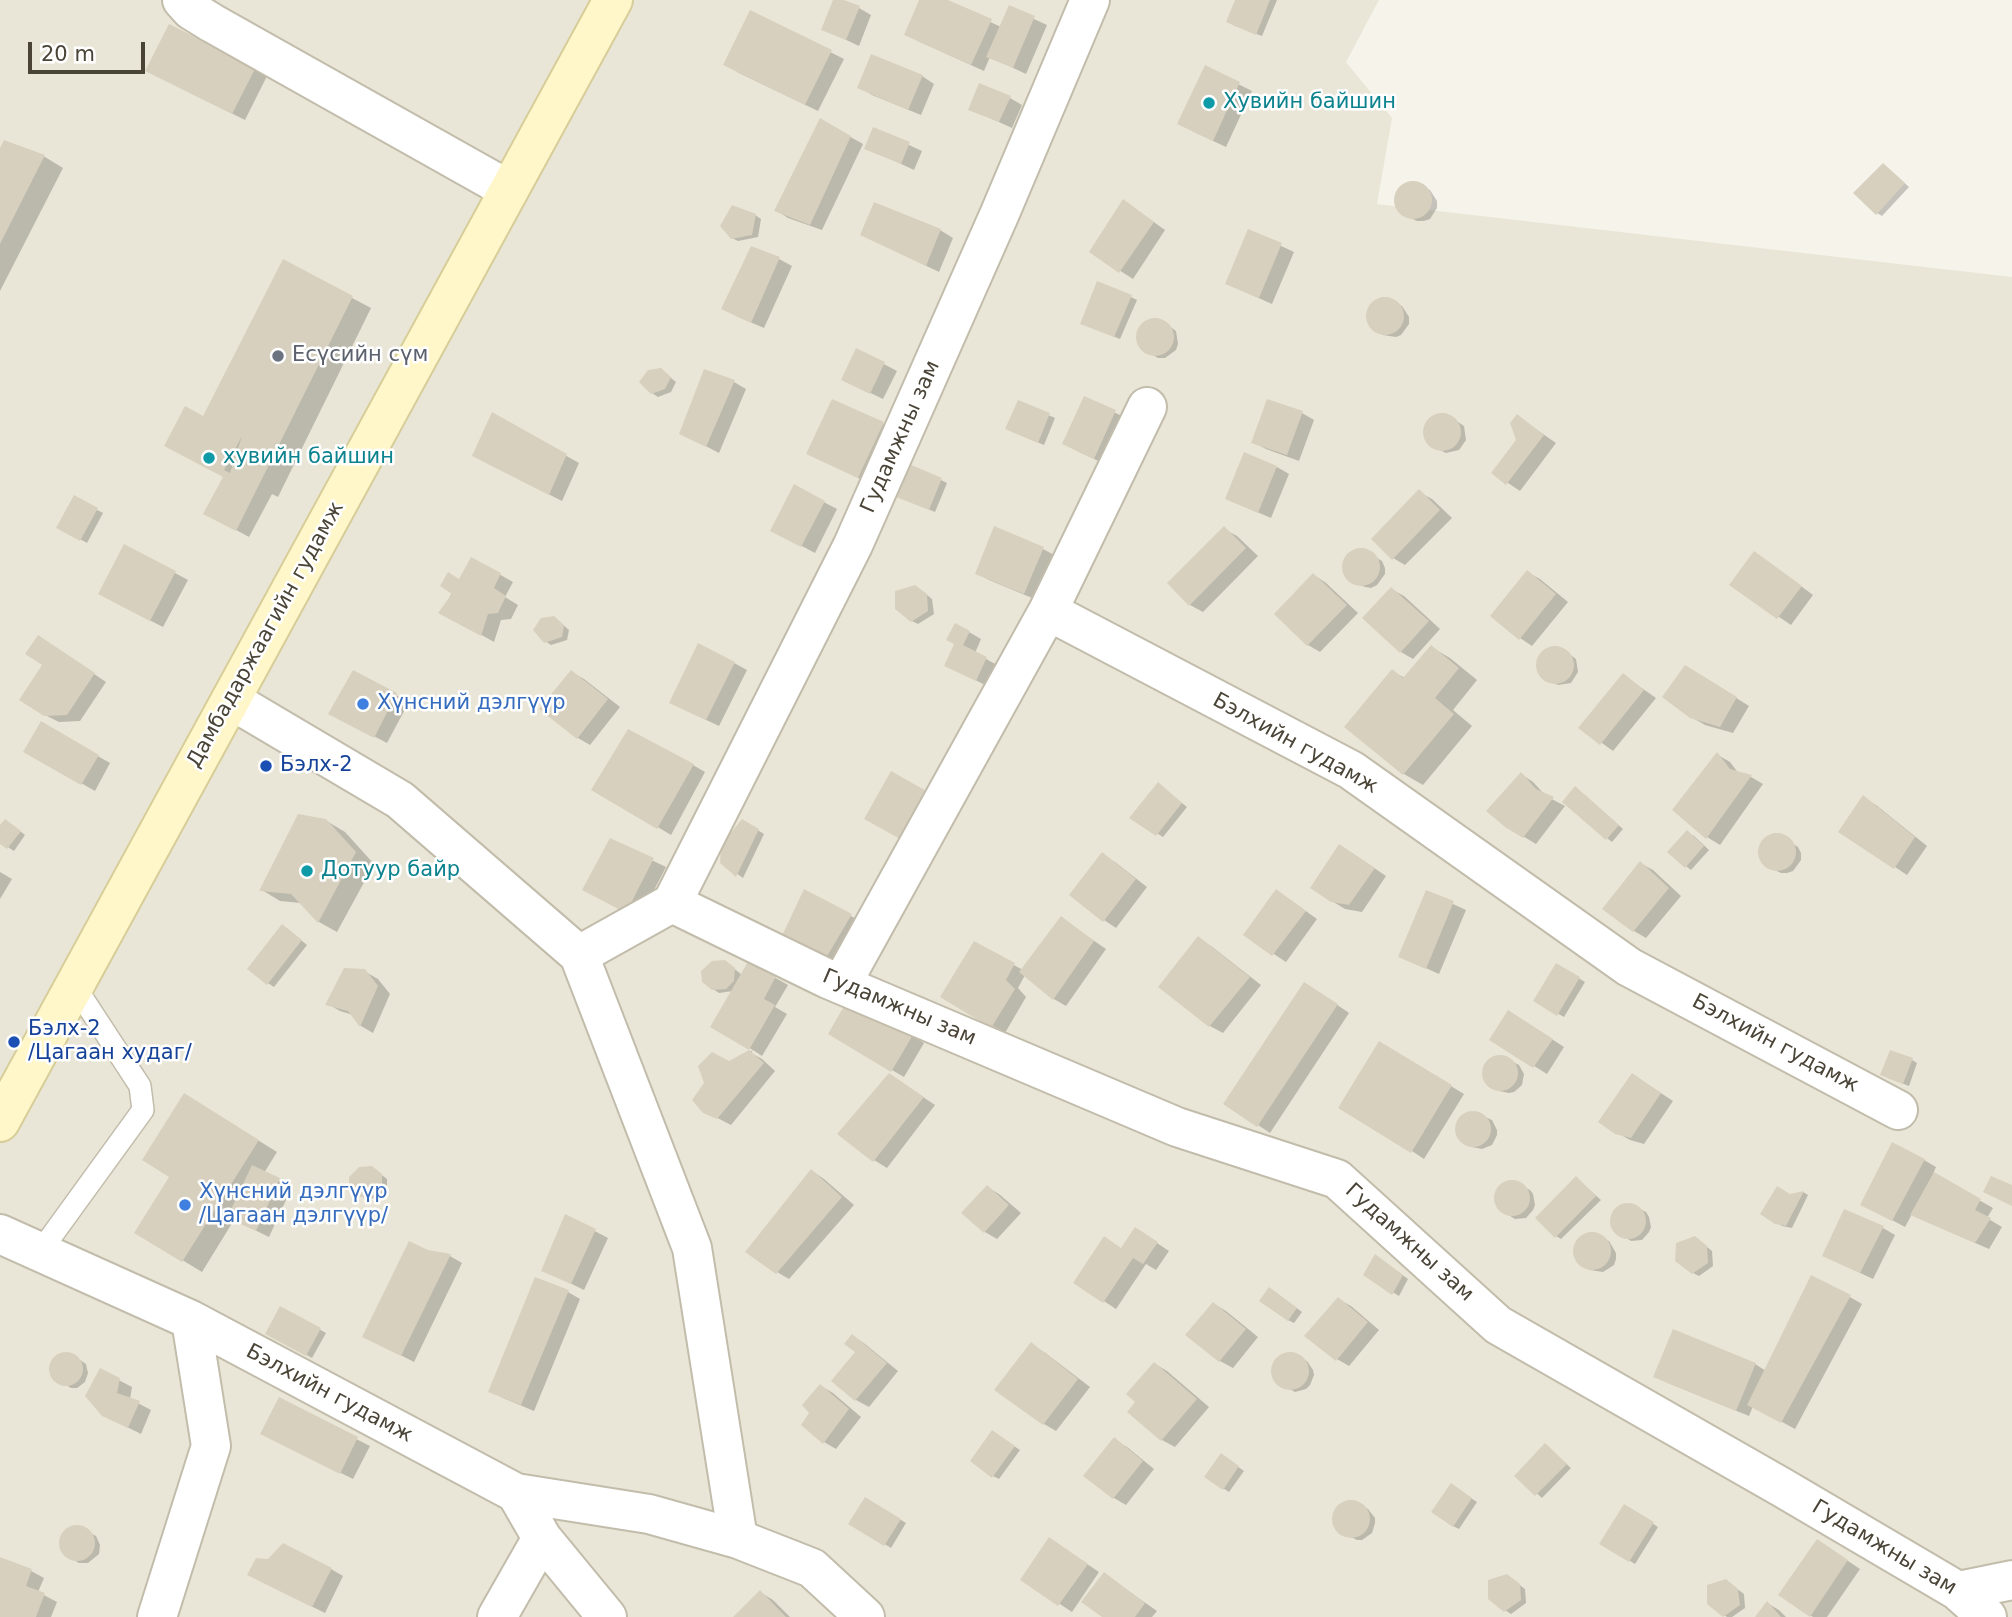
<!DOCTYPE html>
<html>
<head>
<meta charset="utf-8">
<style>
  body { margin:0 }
  #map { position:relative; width:2012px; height:1617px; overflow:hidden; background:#f5f3ea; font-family:"DejaVu Sans",sans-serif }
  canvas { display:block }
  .scale { position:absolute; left:28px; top:42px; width:117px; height:32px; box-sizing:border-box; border:4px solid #4a4437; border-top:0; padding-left:9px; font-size:21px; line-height:24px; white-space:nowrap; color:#4a4437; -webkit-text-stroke:5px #fff; paint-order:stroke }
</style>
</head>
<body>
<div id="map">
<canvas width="2012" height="1617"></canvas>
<div class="scale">20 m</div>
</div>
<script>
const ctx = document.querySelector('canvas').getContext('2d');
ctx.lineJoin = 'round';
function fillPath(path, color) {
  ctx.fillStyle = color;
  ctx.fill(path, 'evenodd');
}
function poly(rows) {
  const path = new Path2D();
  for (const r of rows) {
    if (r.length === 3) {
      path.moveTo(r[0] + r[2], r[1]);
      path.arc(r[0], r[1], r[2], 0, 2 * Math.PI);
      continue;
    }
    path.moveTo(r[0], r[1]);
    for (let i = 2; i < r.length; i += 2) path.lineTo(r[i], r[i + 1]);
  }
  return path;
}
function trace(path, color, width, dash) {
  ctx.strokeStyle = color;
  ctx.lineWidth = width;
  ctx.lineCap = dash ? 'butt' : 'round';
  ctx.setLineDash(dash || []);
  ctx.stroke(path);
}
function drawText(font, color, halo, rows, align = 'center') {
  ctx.font = font + ' "DejaVu Sans",sans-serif';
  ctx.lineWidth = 5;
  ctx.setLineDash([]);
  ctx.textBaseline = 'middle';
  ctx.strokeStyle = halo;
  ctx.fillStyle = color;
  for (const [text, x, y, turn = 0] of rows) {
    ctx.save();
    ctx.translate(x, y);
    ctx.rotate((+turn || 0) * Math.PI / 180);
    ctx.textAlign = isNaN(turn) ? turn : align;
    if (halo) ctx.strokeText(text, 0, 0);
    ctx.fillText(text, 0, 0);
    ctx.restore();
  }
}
fillPath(poly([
  [0,0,1379,0,1346,62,1392,118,1377,204,2012,277,2012,1617,0,1617]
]), '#eae6d7');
fillPath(poly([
  [835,0,859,8,871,15,859,46,823,29],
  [921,0,944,0,1001,27,1010,8,1047,25,1026,74,990,57,984,71,918,41],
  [1237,0,1277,0,1262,36,1233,25],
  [751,12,844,59,818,111,737,72],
  [1206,68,1252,91,1226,147,1192,131],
  [255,69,267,76,245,120,159,77],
  [922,76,934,84,921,115,872,95,859,87],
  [1010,98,1022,105,1012,128,970,109],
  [820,120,863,144,822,230,788,218,776,210],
  [874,129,922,151,914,170,867,148],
  [5,142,45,157,63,168,0,291,0,151],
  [1884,165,1909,187,1882,216,1877,213],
  [1417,184,1430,190,1437,201,1437,208,1430,219,1424,221,1417,221,1404,215,1399,210,1397,197,1404,186],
  [1124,201,1165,230,1133,279,1091,252],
  [755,215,761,219,758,237,738,241,732,238],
  [940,230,953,238,939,272,875,241],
  [1249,231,1294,252,1272,304,1227,284],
  [752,248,779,259,792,266,764,328,736,316],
  [1131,297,1137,300,1120,339,1088,326],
  [352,298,371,308,278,497,272,494,249,537,218,520,225,477,203,418],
  [1382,299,1388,299,1402,306,1409,317,1409,324,1401,335,1396,337,1383,335,1371,326,1369,313,1371,307],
  [1151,320,1164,322,1176,331,1178,344,1176,350,1165,358,1158,358,1145,351,1138,340,1138,334,1145,323],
  [857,350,897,371,883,399,856,386],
  [661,370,676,382,671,392,658,397,652,393],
  [734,382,746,389,719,453,694,440],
  [1085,398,1128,419,1107,465,1077,451],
  [1019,402,1055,418,1044,445,1013,432],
  [1302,413,1314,420,1299,461,1266,449,1253,442],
  [492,414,579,463,562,501,487,463],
  [1439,415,1452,418,1464,426,1466,440,1459,450,1446,453,1433,447,1428,442,1425,429,1433,418],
  [1517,416,1556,443,1520,491,1493,473,1518,440],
  [883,424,895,431,871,484,808,454],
  [1277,467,1289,474,1271,518,1227,499],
  [941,480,947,483,935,512,904,499],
  [795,487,837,509,815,553,785,537],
  [1419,492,1432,499,1452,518,1405,565,1393,558],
  [74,498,103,513,87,543,59,527],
  [1224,529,1237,536,1258,556,1203,612,1190,605],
  [125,546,188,580,163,627,112,601],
  [1043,549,1056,556,1037,600,989,580,977,573],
  [1364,550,1382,561,1385,568,1385,574,1377,585,1371,588,1365,587,1352,581,1344,570,1347,557,1351,553],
  [472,559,513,582,505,597,518,605,511,619,501,620,494,642,441,612],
  [1767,561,1813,595,1791,625,1732,585],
  [1527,572,1540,579,1568,602,1532,646,1520,638],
  [1314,575,1326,583,1358,613,1320,652,1308,645],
  [1391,589,1404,596,1440,629,1413,659,1401,652],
  [921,590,932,599,934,614,918,624,912,621],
  [554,617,569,630,567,640,551,645,545,641],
  [969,632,981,639,975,653,999,666,989,687,946,665],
  [51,645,106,682,80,721,59,722,45,715,44,665],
  [1431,647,1450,658,1477,680,1453,710,1472,726,1423,785,1404,774,1392,671,1405,678],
  [1551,648,1564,650,1576,659,1578,672,1571,683,1558,685,1545,679,1540,674,1538,661,1545,650],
  [734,663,747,670,719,726,683,709],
  [571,672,584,679,620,707,590,745,578,738],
  [354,673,409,702,387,743,343,720],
  [1698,674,1749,706,1733,733,1705,725,1691,717],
  [1623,675,1656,698,1613,751,1581,728],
  [42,724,110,763,95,791,25,751],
  [1718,755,1730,762,1739,774,1751,777,1763,784,1720,845,1707,837,1674,810],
  [693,765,705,772,671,835,594,789],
  [1521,774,1533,782,1546,796,1565,806,1536,844,1506,826],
  [1158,784,1187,807,1163,837,1131,817],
  [1581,792,1623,829,1612,842,1607,838],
  [1863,798,1876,805,1927,846,1907,875,1841,831],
  [325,820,345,832,374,864,337,932,319,922,301,903,280,901,262,890],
  [743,821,764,834,743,878,722,863],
  [11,824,25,835,14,851,0,842,0,828],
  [1693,835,1709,850,1691,870,1686,866],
  [1780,836,1798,847,1801,853,1801,860,1793,871,1787,873,1781,873,1768,867,1760,856,1763,843,1768,838],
  [610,840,666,867,639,919,584,889],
  [1352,853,1386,876,1362,912,1345,909,1332,901],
  [1102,855,1115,862,1147,887,1116,928,1104,920],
  [1640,863,1653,870,1681,896,1646,938,1634,931],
  [0,872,12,879,0,899],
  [1427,892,1466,910,1439,974,1401,957],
  [1289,899,1317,919,1286,962,1245,935],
  [851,916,863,923,836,967,782,939],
  [1061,918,1106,949,1066,1006,1054,999,1025,975,1018,988,1026,997,1005,1033,942,996,975,944,1023,970],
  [289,930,307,945,274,987,268,983],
  [1198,939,1211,946,1261,985,1223,1033,1210,1026,1160,987],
  [749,963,788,985,775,1007,787,1014,762,1056,753,1050,751,1053,762,1059,775,1071,731,1125,704,1111,729,1063,753,1050,712,1027,733,991,719,993,713,989,731,966,742,975],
  [1557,965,1585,982,1564,1017,1536,1001],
  [364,971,378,979,390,994,373,1033,361,1026,353,1015,340,1011,328,1004],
  [1317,991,1349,1013,1270,1133,1258,1125],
  [882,1018,924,1043,904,1077,830,1034],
  [1521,1019,1564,1047,1547,1074,1491,1039],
  [1380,1043,1464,1094,1424,1159,1412,1151],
  [1501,1056,1519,1065,1524,1074,1522,1085,1514,1092,1509,1093,1499,1091,1492,1087,1488,1084,1484,1074,1487,1063,1496,1057],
  [1912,1060,1917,1063,1909,1086,1888,1078],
  [1644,1082,1673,1101,1644,1144,1630,1140,1616,1132],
  [902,1083,935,1105,887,1168,874,1160],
  [203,1106,277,1152,264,1173,292,1187,269,1237,234,1220,202,1272,136,1232,171,1176],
  [1474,1112,1492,1120,1497,1130,1497,1135,1492,1145,1482,1149,1472,1147,1461,1140,1457,1129,1460,1119,1469,1113],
  [1924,1160,1936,1167,1933,1174,1993,1208,1987,1218,2002,1227,1989,1249,1925,1221,1912,1214,1905,1227,1875,1211],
  [812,1171,824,1179,854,1205,789,1279,777,1272],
  [378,1172,387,1179,387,1191,380,1197,366,1199,360,1195],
  [1577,1179,1601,1200,1561,1239,1556,1236],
  [1513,1182,1530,1190,1533,1194,1535,1205,1533,1210,1526,1218,1515,1219,1499,1209,1496,1205,1496,1194,1502,1185],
  [987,1187,999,1194,1021,1213,997,1239,985,1232],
  [1803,1192,1808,1195,1792,1228,1782,1226,1762,1213,1790,1196],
  [1629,1204,1646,1212,1649,1217,1651,1227,1649,1232,1642,1240,1631,1241,1625,1237,1615,1231,1611,1221,1612,1216,1619,1207],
  [566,1216,608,1238,584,1290,543,1270],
  [1883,1228,1895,1235,1873,1279,1824,1256],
  [1589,1235,1596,1235,1609,1241,1616,1253,1616,1259,1614,1265,1603,1272,1590,1270,1583,1266,1576,1255,1578,1242,1583,1237],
  [1148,1237,1169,1251,1156,1270,1146,1264,1116,1309,1076,1283,1122,1249],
  [1701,1242,1712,1251,1713,1266,1699,1276,1693,1273],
  [427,1252,450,1256,462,1263,414,1362,377,1343],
  [1381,1260,1408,1279,1399,1296,1365,1275],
  [568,1292,580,1299,534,1411,503,1398,490,1391],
  [1275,1292,1302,1312,1294,1323,1288,1320],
  [1850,1297,1862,1304,1795,1429,1753,1406,1749,1416,1668,1383,1655,1376,1755,1364,1766,1371],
  [1338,1299,1351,1306,1379,1330,1349,1366,1337,1359],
  [1214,1304,1226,1311,1258,1337,1233,1368,1220,1361,1187,1335],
  [281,1308,326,1333,312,1358,267,1333],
  [853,1336,865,1344,898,1371,869,1407,856,1400,834,1381,857,1352],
  [1031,1345,1044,1352,1090,1387,1056,1431,1044,1424],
  [66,1353,71,1354,86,1364,88,1373,85,1382,77,1388,71,1388,56,1379,51,1370,54,1360,61,1354],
  [1290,1354,1307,1361,1313,1370,1314,1375,1310,1385,1306,1389,1295,1392,1278,1383,1273,1372,1276,1361,1279,1357],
  [1155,1364,1167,1371,1209,1407,1175,1447,1162,1440,1130,1412,1138,1402],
  [101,1371,132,1387,130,1399,151,1410,141,1434,117,1422],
  [821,1386,833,1393,861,1417,836,1449,824,1442,811,1413],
  [279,1400,370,1446,353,1479,275,1440],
  [999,1436,1020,1450,999,1479,993,1476],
  [1114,1440,1127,1447,1154,1469,1126,1505,1114,1498],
  [1545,1445,1571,1468,1542,1498,1516,1475],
  [1227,1459,1244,1471,1229,1492,1206,1477],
  [1457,1489,1477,1502,1459,1529,1453,1526],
  [866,1499,906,1523,891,1548,851,1523],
  [1352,1502,1368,1509,1375,1518,1375,1523,1372,1533,1362,1540,1357,1540,1339,1531,1334,1520,1338,1509,1341,1505],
  [1625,1506,1658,1527,1635,1564,1601,1543],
  [74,1527,79,1527,96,1536,100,1545,99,1554,88,1563,79,1563,74,1560,68,1556,62,1548,62,1537,65,1533],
  [1062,1547,1099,1572,1072,1612,1022,1579],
  [1830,1549,1860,1569,1827,1617,1813,1617,1780,1595],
  [0,1558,31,1571,44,1578,38,1592,57,1602,51,1617,0,1617],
  [331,1569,343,1576,325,1613,262,1582],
  [1104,1574,1157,1611,1152,1617,1105,1617],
  [1513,1580,1525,1589,1526,1603,1511,1614,1505,1610],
  [1732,1585,1744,1594,1745,1608,1732,1617,1727,1617,1724,1615],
  [760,1592,773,1600,790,1617,735,1617],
  [1767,1603,1779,1610,1786,1617,1757,1617]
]), '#0003');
fillPath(poly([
  [833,0,844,0,860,6,846,40,821,30],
  [919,0,948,0,992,19,971,65,904,35],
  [1235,0,1270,0,1256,35,1226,22],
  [1009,5,1035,16,1013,68,986,57],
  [750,10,832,50,805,105,723,65],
  [169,24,256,67,232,114,145,71],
  [871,54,923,75,908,110,857,88],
  [1205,65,1240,82,1213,141,1177,124],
  [979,83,1011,96,999,122,968,110],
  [820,118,851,136,810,225,774,211],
  [873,127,910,142,901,164,864,149],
  [4,140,45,155,0,244,0,148],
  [1883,163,1905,183,1876,215,1853,193],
  [1413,200,19],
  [1123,199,1154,222,1119,273,1089,252],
  [874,202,941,229,926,266,860,235],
  [732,205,756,214,752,235,731,239,720,226],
  [1248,229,1282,243,1259,298,1225,284],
  [751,246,780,257,751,323,721,309],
  [283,259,353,296,236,531,203,514,223,477,164,446,185,406,203,416],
  [242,436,230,473,224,470],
  [1097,281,1132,295,1114,337,1080,324],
  [1385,316,19],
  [1155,337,19],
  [856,348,885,362,870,394,841,380],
  [661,368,671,377,665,389,651,394,639,382,648,370],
  [704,369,735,380,706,447,679,434],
  [1084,396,1116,410,1094,459,1062,444],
  [832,399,884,422,858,478,806,454],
  [1267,399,1303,411,1287,455,1251,443],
  [1018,400,1050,413,1038,443,1005,429],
  [492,412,567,454,549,495,472,456],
  [1442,432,19],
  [1517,414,1544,435,1506,485,1491,473,1516,440,1510,423],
  [1244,452,1277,466,1258,513,1225,499],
  [909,464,942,478,929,510,896,497],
  [794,484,825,501,801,547,770,531],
  [1419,489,1440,510,1392,560,1371,539],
  [74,495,98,508,80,541,56,528],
  [994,526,1044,547,1024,594,975,574],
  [1224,526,1246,548,1189,606,1167,583],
  [124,544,176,571,150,621,98,594],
  [1361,567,19],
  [1754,551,1802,586,1777,619,1729,585],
  [471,557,501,573,494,588,506,596,498,613,488,614,481,636,438,613,452,594,440,586,448,572,459,579],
  [1527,570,1556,594,1519,640,1490,616],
  [1313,573,1347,605,1307,646,1274,614],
  [915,585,927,594,928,611,911,622,895,609,895,591],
  [1391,587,1429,621,1400,653,1362,618],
  [554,616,564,625,562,637,544,643,533,630,541,618],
  [955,623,970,631,963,645,987,657,976,681,944,666,954,644,946,640],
  [38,635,95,673,67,715,44,716,19,700,42,665,25,654],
  [698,643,735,662,706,720,669,703],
  [1431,645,1459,668,1435,698,1454,714,1403,775,1344,727,1392,669,1403,678],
  [1555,665,19],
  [1685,665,1737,697,1720,727,1690,718,1662,697],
  [353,670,397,693,374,738,328,714],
  [571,670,608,699,577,739,539,709],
  [1623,673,1644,690,1600,745,1578,728],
  [41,721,99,755,81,785,23,752],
  [628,729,694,764,657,829,591,790],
  [1717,752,1730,769,1752,775,1706,839,1672,810],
  [891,771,930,793,902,840,864,819],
  [1521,772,1536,789,1554,797,1523,838,1505,827,1486,811],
  [1158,782,1182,803,1156,836,1129,818],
  [1575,786,1619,825,1606,840,1562,802],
  [1863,795,1915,837,1894,869,1838,832],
  [298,814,326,819,356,852,318,923,291,894,259,891],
  [5,819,21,831,7,849,0,844,0,825],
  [742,819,759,829,736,877,720,863,721,845],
  [1687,830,1704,846,1685,868,1667,852],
  [1777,852,19],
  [610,838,654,858,626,913,582,890],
  [1339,844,1375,868,1349,905,1331,902,1310,888],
  [1102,852,1136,879,1103,922,1069,895],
  [1640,861,1669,888,1633,932,1602,909],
  [804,889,852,914,826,958,780,940],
  [1276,889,1306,911,1272,956,1243,935],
  [1426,890,1454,901,1426,969,1398,957],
  [1061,916,1094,941,1053,1000,1019,972],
  [282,924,302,940,267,985,247,969],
  [1198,936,1250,977,1209,1027,1158,987],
  [974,941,1015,963,1006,980,1015,989,991,1028,940,997],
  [725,960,735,968,734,981,726,989,712,990,702,982,701,971,712,961],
  [749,960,776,976,764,999,775,1005,749,1050,764,1063,717,1119,703,1113,692,1100,704,1083,698,1066,712,1052,729,1061,749,1050,710,1027],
  [1556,963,1580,977,1557,1016,1533,1001],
  [344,968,365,969,378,986,360,1027,348,1011,325,1005],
  [1304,982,1338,1004,1257,1127,1223,1104],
  [847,1001,913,1035,891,1072,828,1034],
  [1508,1010,1553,1039,1533,1068,1489,1040],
  [1379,1041,1452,1085,1411,1153,1338,1108],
  [1890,1050,1913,1058,1903,1084,1880,1075],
  [1500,1073,18],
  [889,1073,924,1097,873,1162,837,1134],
  [1632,1073,1661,1093,1631,1138,1615,1134,1598,1122],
  [184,1093,259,1140,182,1262,134,1233,169,1177,142,1160],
  [1473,1129,18],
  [1892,1142,1925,1159,1892,1221,1860,1205],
  [252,1165,280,1178,256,1231,227,1218],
  [372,1166,382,1174,382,1187,374,1195,359,1197,349,1189,349,1177,359,1167],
  [811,1169,842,1197,776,1274,745,1252],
  [1934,1172,1981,1199,1975,1210,1991,1218,1975,1243,1910,1215],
  [1576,1176,1596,1196,1555,1238,1535,1218],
  [1991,1176,2012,1185,2012,1206,1983,1192],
  [1512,1198,18],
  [987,1185,1009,1205,984,1233,961,1213],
  [1777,1186,1790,1194,1804,1191,1786,1226,1775,1224,1760,1214],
  [1628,1221,18],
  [1844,1209,1884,1226,1860,1273,1822,1256],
  [565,1214,596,1229,571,1284,541,1271],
  [1135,1227,1158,1242,1143,1264,1133,1258,1103,1303,1073,1283,1104,1236,1121,1248],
  [1592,1251,19],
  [1695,1236,1707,1246,1708,1263,1692,1274,1675,1261,1676,1243],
  [409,1241,428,1250,451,1254,401,1356,362,1337],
  [1375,1254,1403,1275,1392,1295,1363,1275],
  [1811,1275,1851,1295,1781,1423,1747,1405],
  [535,1277,569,1290,521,1405,488,1392],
  [1269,1287,1297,1308,1288,1321,1259,1301],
  [1338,1297,1368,1322,1336,1361,1304,1336],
  [1213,1302,1246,1329,1219,1362,1185,1335],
  [280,1306,321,1328,306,1356,265,1334],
  [1673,1329,1756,1363,1736,1411,1653,1377],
  [852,1334,887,1363,855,1401,831,1381,855,1352,844,1344],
  [1031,1342,1078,1379,1043,1425,994,1390],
  [66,1369,17],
  [1290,1371,19],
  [1154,1362,1197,1399,1161,1441,1127,1412,1135,1402,1126,1394],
  [100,1368,120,1378,117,1393,140,1401,128,1428,102,1416,85,1396],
  [820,1384,849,1409,823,1444,801,1425,809,1413,802,1405],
  [279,1397,358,1437,340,1474,260,1434],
  [992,1430,1015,1446,992,1478,970,1461],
  [1114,1437,1143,1461,1113,1499,1083,1476],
  [1545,1443,1567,1464,1535,1496,1514,1476],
  [1221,1453,1239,1466,1223,1490,1204,1477],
  [1451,1483,1472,1498,1453,1527,1431,1512],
  [865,1497,901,1519,884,1546,848,1524],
  [1351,1519,19],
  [1624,1504,1654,1522,1629,1562,1599,1544],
  [77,1543,18],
  [1049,1537,1088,1564,1058,1606,1020,1580],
  [1817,1539,1848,1560,1810,1617,1778,1595],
  [283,1543,332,1568,312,1607,247,1575,256,1558,268,1559],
  [0,1557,32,1569,26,1586,45,1593,36,1617,0,1617],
  [1104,1572,1145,1603,1135,1617,1102,1617,1081,1602],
  [1507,1574,1520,1584,1521,1600,1504,1612,1488,1599,1488,1580],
  [1726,1579,1738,1589,1740,1605,1723,1617,1707,1604,1707,1585],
  [760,1590,786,1617,733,1617],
  [1767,1601,1781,1617,1755,1617]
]), '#d8d0be');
const lane = poly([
  [40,1252,143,1110,140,1086,74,985]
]);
const street = poly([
  [182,0,191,10,212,23,509,190],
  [1048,611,1147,407],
  [231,700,400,800,579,955,672,903,828,979,1177,1127,1337,1179,1498,1325,1783,1488,1958,1591,1987,1617],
  [672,903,853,545,1000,213,1090,0],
  [579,955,692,1248,738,1539],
  [842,983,1048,611,1351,770,1629,967,1898,1110],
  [0,1234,191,1320,516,1493,542,1538,607,1617],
  [516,1493,649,1514,738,1539,812,1568,865,1617],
  [1958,1591,2012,1580],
  [157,1617,211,1446,191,1320],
  [497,1617,542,1538]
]);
const secondary = poly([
  [0,1122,613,0]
]);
trace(lane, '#c2bcab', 24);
trace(street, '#c2bcab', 42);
trace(secondary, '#d7cd98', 42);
trace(lane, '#fff', 21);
trace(street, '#fff', 38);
trace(secondary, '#fff7ca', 38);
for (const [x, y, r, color] of [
  [1209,103,7,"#0f9aa8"],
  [278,356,7,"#6b7280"],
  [209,458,7,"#0f9aa8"],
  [363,704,7,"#3f7fe0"],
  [266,766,7,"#1a4fb4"],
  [307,871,7,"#0f9aa8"],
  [14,1042,7,"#1a4fb4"],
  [185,1205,7,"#3f7fe0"]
]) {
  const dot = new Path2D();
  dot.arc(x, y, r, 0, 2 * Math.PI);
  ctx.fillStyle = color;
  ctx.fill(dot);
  trace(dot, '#fff', 2.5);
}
drawText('21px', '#0d838f', '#fff', [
  ["Хувийн байшин",1223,103],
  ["хувийн байшин",223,458],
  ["Дотуур байр",321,871]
], 'left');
drawText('21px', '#5b616d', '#fff', [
  ["Есүсийн сүм",292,356]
], 'left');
drawText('21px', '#4a4437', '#fff', [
  ["Гудамжны зам",901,437,-66],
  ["Дамбадаржаагийн гудамж",266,635,-61],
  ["Бэлхийн гудамж",1295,744,29],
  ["Гудамжны зам",899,1008,23],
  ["Бэлхийн гудамж",1775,1044,28],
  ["Гудамжны зам",1409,1243,42],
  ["Бэлхийн гудамж",329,1394,28],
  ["Гудамжны зам",1884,1548,31]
]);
drawText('21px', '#366cbe', '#fff', [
  ["Хүнсний дэлгүүр",377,704],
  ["Хүнсний дэлгүүр",199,1193],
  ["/Цагаан дэлгүүр/",199,1217]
], 'left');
drawText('21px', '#164399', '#fff', [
  ["Бэлх-2",280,766],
  ["Бэлх-2",28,1030],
  ["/Цагаан худаг/",28,1054]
], 'left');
</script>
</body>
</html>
